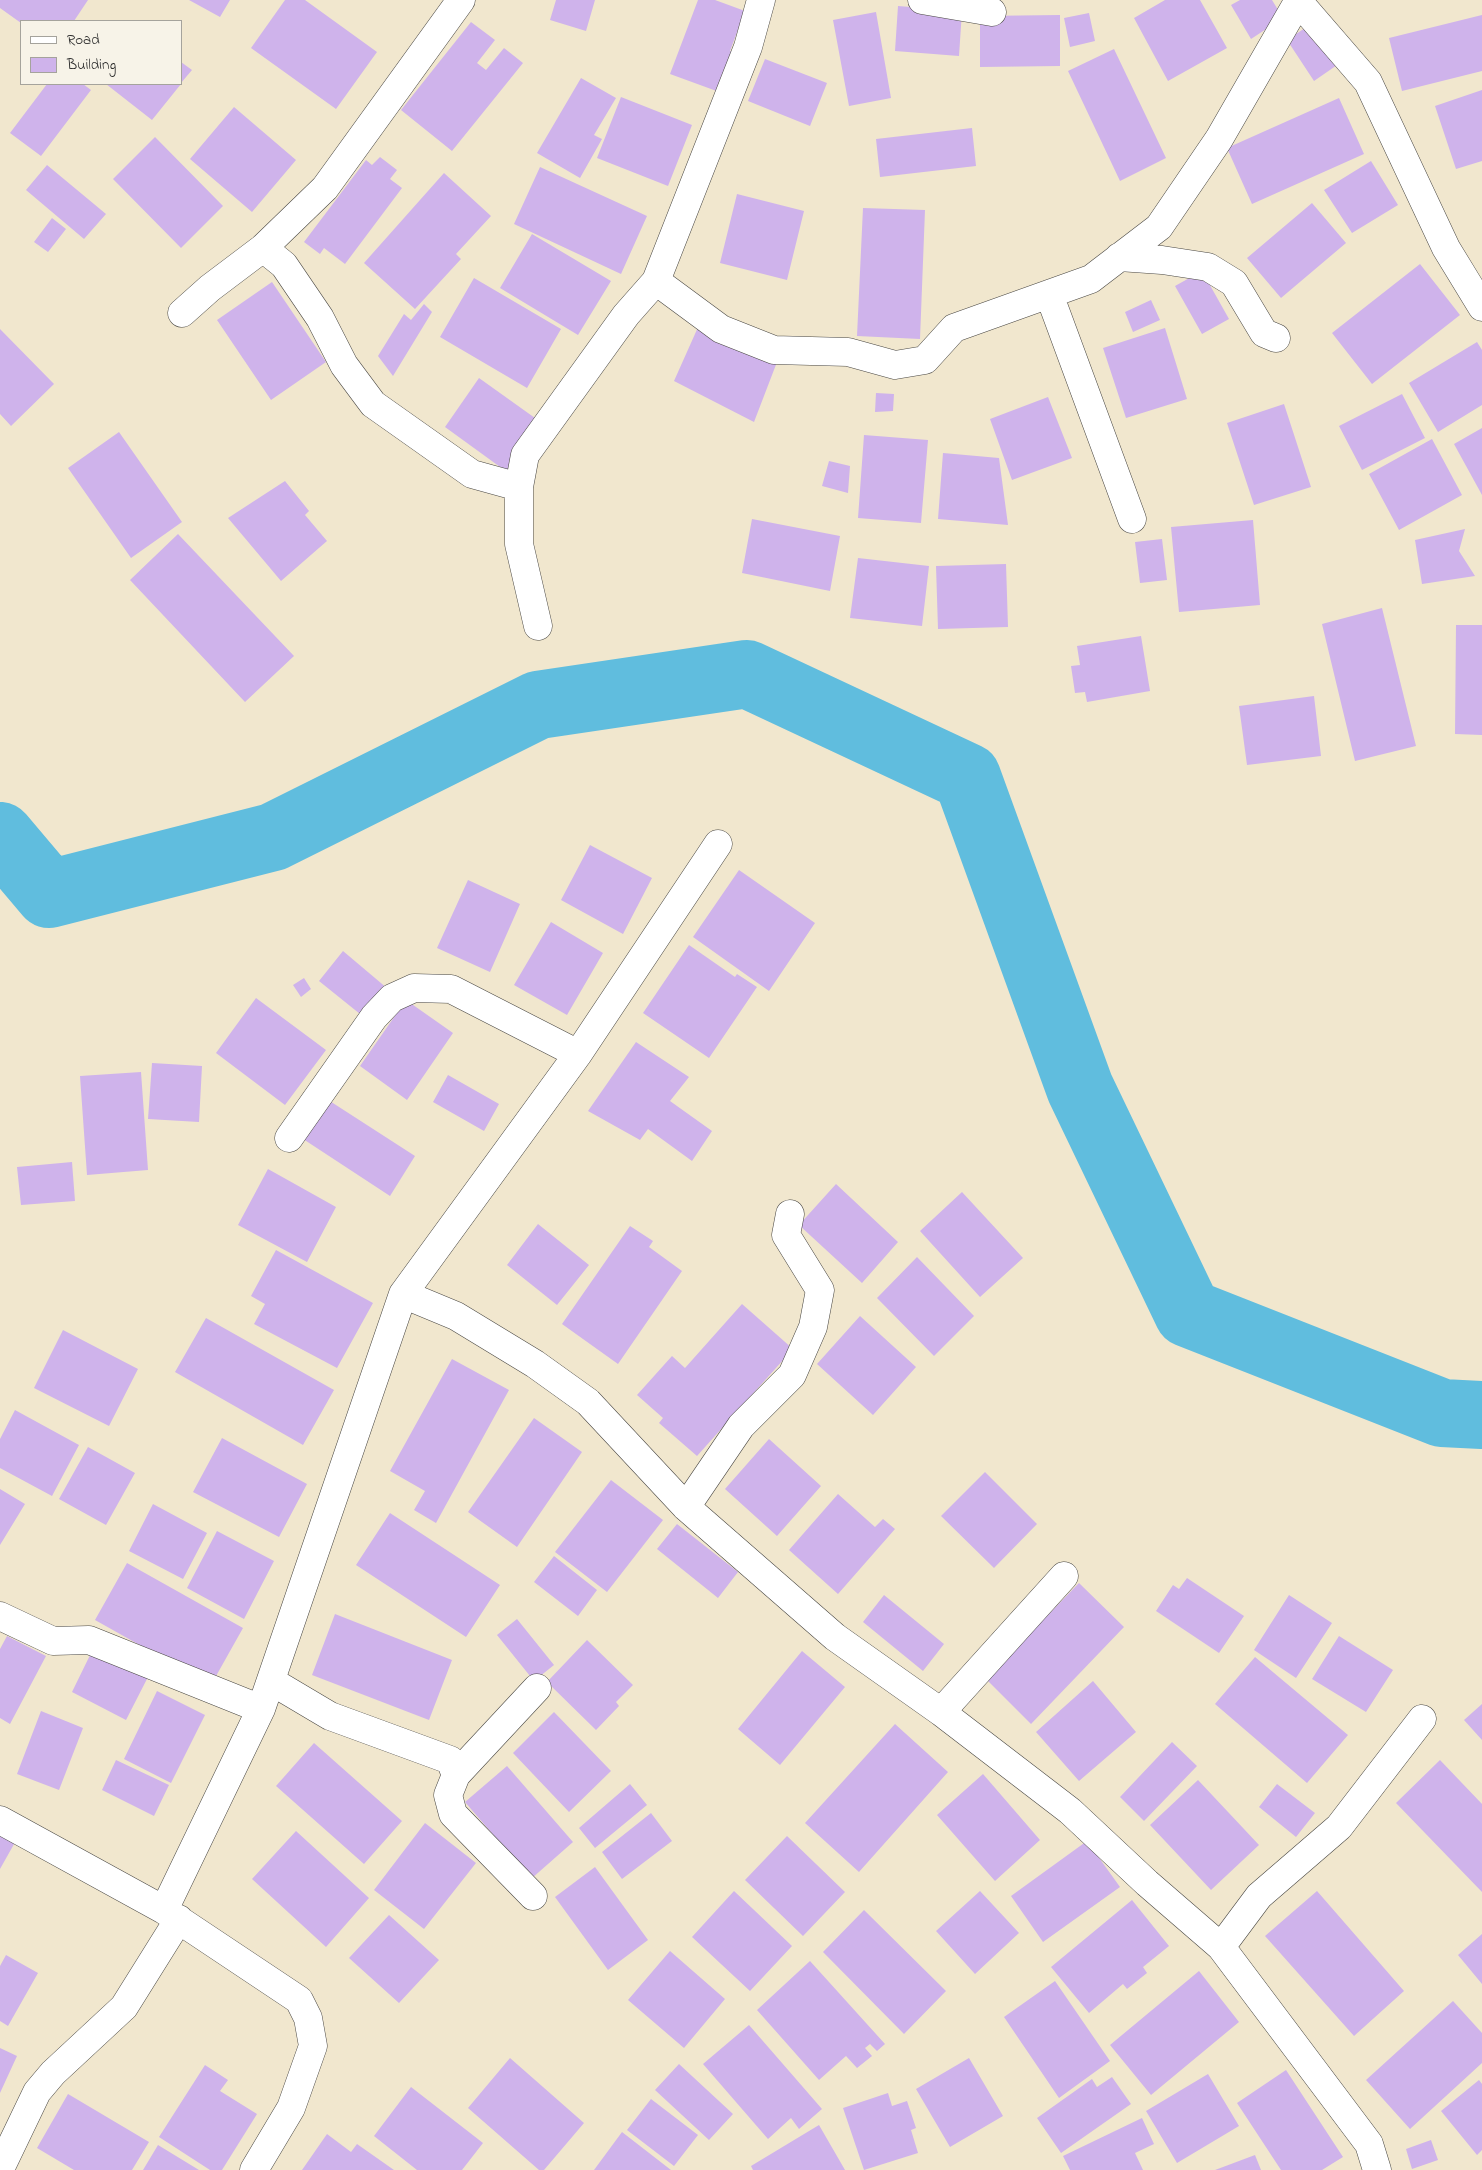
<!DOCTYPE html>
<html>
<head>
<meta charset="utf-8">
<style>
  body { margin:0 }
  #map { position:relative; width:1482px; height:2170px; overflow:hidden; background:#f1e7ce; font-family:"Indie Flower",sans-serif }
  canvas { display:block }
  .legend { position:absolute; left:20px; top:20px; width:162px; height:65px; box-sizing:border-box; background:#f7f3e8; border:1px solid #a5a39c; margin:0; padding:6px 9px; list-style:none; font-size:15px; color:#2b2b2b }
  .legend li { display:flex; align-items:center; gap:10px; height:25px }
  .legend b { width:25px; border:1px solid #a5a39c }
</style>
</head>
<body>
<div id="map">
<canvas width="1482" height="2170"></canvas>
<ul class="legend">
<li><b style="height:6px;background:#fff"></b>Road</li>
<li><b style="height:14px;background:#cfb3eb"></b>Building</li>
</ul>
</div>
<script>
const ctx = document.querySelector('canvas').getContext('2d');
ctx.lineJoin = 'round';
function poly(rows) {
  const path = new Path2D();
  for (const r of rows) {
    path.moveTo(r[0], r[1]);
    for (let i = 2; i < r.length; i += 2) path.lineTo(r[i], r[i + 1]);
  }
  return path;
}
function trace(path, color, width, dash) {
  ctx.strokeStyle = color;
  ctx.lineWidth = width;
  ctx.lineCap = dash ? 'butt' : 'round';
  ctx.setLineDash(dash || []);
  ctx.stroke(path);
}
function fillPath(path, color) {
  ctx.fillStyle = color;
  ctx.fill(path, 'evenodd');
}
trace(poly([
  [0,836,49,894,273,837,538,705,747,674,967,777,1080,1088,1188,1313,1442,1413,1482,1415]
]), '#60bdde', 68);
fillPath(poly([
  [0,0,88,0,74,21,21,23,0,8],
  [189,0,230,0,220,17],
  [285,0,305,0,377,52,336,109,251,48],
  [556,0,595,0,586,31,550,20],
  [698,0,715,0,745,11,730,51,736,53,722,93,670,74],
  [1165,0,1200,0,1227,48,1168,81,1134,18],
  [1240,0,1272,0,1283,18,1251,39,1231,5],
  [898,6,962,11,959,56,895,51],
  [876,12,891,98,849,106,833,20],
  [1089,13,1095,41,1070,47,1064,18],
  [1060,15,1060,66,980,67,980,16],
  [1482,15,1482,71,1402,91,1389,38],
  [471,22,495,40,477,63,486,70,504,48,523,63,452,151,401,110],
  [1314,22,1340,63,1314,81,1287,40],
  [1114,49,1166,158,1120,181,1068,71],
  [765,59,827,83,810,126,748,101],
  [181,62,192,70,181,83],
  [581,78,616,98,594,135,602,139,580,178,537,153],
  [47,84,83,84,91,90,41,156,10,133],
  [106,84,181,84,152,120],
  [1482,90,1482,161,1456,169,1435,106],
  [621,97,692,125,668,186,597,158],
  [1339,98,1364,154,1252,204,1227,148],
  [234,107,296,160,252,212,190,159],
  [972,128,976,166,880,177,876,139],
  [155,137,223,206,181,248,113,179],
  [380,157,397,170,390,179,402,188,345,264,324,248,320,254,304,242,366,160,372,165],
  [1371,161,1398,205,1352,233,1324,190],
  [47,165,106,214,84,239,26,190],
  [540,167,647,216,621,274,514,224],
  [444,173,491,216,456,254,461,259,415,309,364,263],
  [737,194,804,211,787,280,720,263],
  [1312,203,1346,243,1281,298,1247,258],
  [863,208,925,210,920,339,857,336],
  [52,218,66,229,48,252,34,242],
  [532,234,611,281,578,335,500,288],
  [1420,264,1460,315,1372,384,1332,333],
  [1202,271,1229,319,1202,334,1175,286],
  [474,278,561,329,527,388,440,337],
  [272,282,326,362,271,400,217,320],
  [1151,300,1160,320,1133,332,1125,312],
  [424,304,432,312,393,376,378,356,404,314,411,320],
  [699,325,777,362,754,422,674,381],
  [1165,328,1187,399,1126,418,1103,348],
  [0,329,54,384,11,426,0,414],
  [1477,342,1482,350,1482,405,1438,432,1409,383],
  [479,378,542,423,507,472,445,427],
  [876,393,894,394,893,411,875,412],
  [1402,394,1425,438,1362,470,1339,426],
  [1048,397,1072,458,1012,480,990,419],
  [1284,404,1311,487,1254,505,1227,423],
  [1482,428,1482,495,1454,444],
  [119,432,182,522,131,558,68,468],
  [864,435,928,440,921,523,858,518],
  [1432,439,1462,495,1399,530,1369,474],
  [943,453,999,458,1008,525,938,519],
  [829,461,850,466,848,493,822,486],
  [285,481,309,511,305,515,327,541,281,581,228,518],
  [752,519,840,536,830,591,742,573],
  [1253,520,1260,605,1179,612,1171,527],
  [1465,529,1459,551,1475,576,1422,584,1415,540],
  [178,534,294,656,245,702,130,580],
  [1162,539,1167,580,1140,583,1135,542],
  [858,558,929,566,922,626,850,618],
  [1006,564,1008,627,938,629,936,566],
  [1382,608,1416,746,1355,761,1322,624],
  [1456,625,1482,625,1482,735,1455,734],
  [1141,636,1150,691,1087,702,1085,692,1075,693,1071,666,1080,665,1077,646],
  [1314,696,1321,756,1247,765,1239,706],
  [590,845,652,878,623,934,561,900],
  [739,870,815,923,769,991,693,937],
  [468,880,520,904,490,972,437,948],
  [551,922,603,953,567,1015,514,985],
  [689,945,735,977,737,974,757,987,709,1058,643,1013],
  [343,951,388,989,365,1018,319,981],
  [304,978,311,989,301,997,293,985],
  [256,998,326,1050,285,1105,216,1053],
  [406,1000,453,1033,407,1100,360,1066],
  [636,1042,689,1077,670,1101,712,1131,692,1161,648,1129,640,1140,588,1111],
  [152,1063,202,1066,199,1122,148,1119],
  [141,1072,148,1170,87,1175,80,1076],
  [448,1075,499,1104,484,1131,433,1102],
  [322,1096,415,1156,390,1196,297,1135],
  [72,1162,75,1201,21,1205,17,1167],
  [268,1169,336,1207,307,1262,238,1225],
  [836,1184,898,1242,862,1283,799,1225],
  [962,1192,1023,1258,980,1297,920,1231],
  [538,1224,589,1265,557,1305,507,1265],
  [630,1226,653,1241,649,1247,682,1271,618,1364,562,1324],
  [276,1250,373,1303,337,1368,254,1324,265,1304,251,1296],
  [917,1257,974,1316,934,1356,877,1298],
  [742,1304,793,1349,697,1456,659,1423,663,1418,637,1395,672,1356,685,1368],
  [860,1316,916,1367,873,1415,817,1364],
  [206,1318,334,1390,303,1445,175,1372],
  [63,1330,138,1369,109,1426,34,1388],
  [452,1359,509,1390,436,1523,414,1510,425,1491,390,1471],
  [15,1410,79,1445,52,1496,0,1468,0,1439],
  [534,1418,582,1452,517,1547,468,1512],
  [222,1438,307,1484,279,1537,193,1492],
  [769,1439,821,1486,777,1536,725,1489],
  [88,1447,135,1473,106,1525,59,1499],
  [985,1472,1037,1524,994,1568,941,1516],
  [611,1480,663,1520,607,1592,555,1552],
  [0,1489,25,1504,0,1545],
  [838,1494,875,1527,883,1519,895,1529,838,1594,789,1550],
  [153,1504,207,1533,183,1579,129,1551],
  [390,1513,500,1585,466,1637,356,1565],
  [677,1524,738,1572,718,1598,657,1549],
  [217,1531,274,1561,244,1619,187,1588],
  [554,1556,597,1590,578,1616,534,1582],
  [127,1563,243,1628,211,1685,95,1620],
  [1187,1578,1244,1616,1219,1653,1156,1611,1173,1585,1179,1589],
  [1079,1583,1124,1627,1031,1724,986,1679],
  [884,1595,944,1644,923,1671,863,1622],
  [1289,1595,1332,1623,1296,1678,1254,1650],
  [335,1614,452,1660,429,1720,312,1675],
  [517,1619,554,1665,534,1681,497,1635],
  [7,1636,46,1656,10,1724,0,1718,0,1649],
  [1339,1636,1393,1670,1366,1712,1312,1679],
  [587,1640,633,1685,616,1702,619,1706,596,1730,547,1682],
  [94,1647,149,1675,126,1720,72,1692],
  [802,1651,845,1687,780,1765,738,1729],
  [1255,1657,1348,1735,1307,1783,1215,1704],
  [1093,1681,1136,1732,1079,1781,1036,1732],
  [157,1691,205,1715,171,1783,124,1759],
  [1482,1704,1482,1740,1464,1720],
  [41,1711,83,1728,59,1790,17,1774],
  [554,1712,611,1771,569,1812,513,1753],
  [895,1724,948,1772,859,1872,805,1823],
  [1172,1742,1197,1766,1144,1821,1120,1797],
  [314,1743,402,1821,364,1864,276,1786],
  [116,1760,169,1785,154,1816,102,1790],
  [1440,1760,1482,1804,1482,1892,1396,1803],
  [507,1766,573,1842,531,1879,465,1802],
  [983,1774,1040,1840,995,1881,937,1815],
  [1198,1780,1259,1845,1211,1890,1150,1825],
  [630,1784,647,1805,595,1848,579,1828],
  [1277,1784,1315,1813,1296,1837,1259,1807],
  [651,1813,672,1841,622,1879,602,1852],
  [425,1823,476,1863,424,1929,374,1890],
  [0,1827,18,1837,0,1869],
  [296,1831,369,1898,326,1947,252,1879],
  [787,1836,845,1892,803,1936,745,1880],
  [1087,1841,1120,1887,1043,1942,1011,1896],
  [595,1867,648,1940,608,1970,555,1897],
  [734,1891,792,1946,750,1991,692,1937],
  [980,1891,1019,1933,975,1974,936,1931],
  [1317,1891,1404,1991,1354,2036,1265,1936],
  [1132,1900,1169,1946,1143,1967,1147,1973,1127,1989,1123,1984,1089,2013,1051,1967],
  [864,1910,946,1991,904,2034,823,1952],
  [389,1915,439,1960,399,2003,349,1958],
  [1482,1934,1482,1984,1458,1955],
  [670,1951,725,1999,684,2048,628,2000],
  [6,1955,38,1973,8,2026,0,2021,0,1966],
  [810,1961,885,2044,877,2051,870,2044,865,2048,872,2056,857,2068,846,2056,819,2080,757,2010],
  [1199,1971,1239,2022,1151,2095,1110,2045],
  [1055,1981,1110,2061,1059,2098,1004,2017],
  [1453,2001,1482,2033,1482,2063,1410,2129,1366,2080],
  [749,2025,822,2109,799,2129,791,2118,768,2139,703,2064],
  [0,2048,17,2056,0,2093],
  [510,2058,584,2123,544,2170,539,2170,468,2108],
  [969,2058,1003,2116,950,2147,916,2089],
  [679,2064,733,2114,709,2140,655,2090],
  [205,2065,228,2080,220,2091,257,2114,222,2170,210,2170,159,2137],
  [1286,2070,1343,2157,1322,2170,1281,2170,1237,2103],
  [1208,2074,1239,2126,1177,2163,1146,2111],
  [1112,2077,1131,2104,1061,2153,1037,2118,1092,2079,1097,2087],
  [1479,2080,1482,2084,1482,2150,1477,2155,1441,2111],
  [411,2087,483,2143,462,2170,417,2170,374,2136],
  [888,2093,892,2106,907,2101,916,2128,911,2130,918,2153,864,2170,843,2108],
  [68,2094,149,2142,132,2170,74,2170,37,2148],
  [651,2099,698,2135,674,2166,627,2130],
  [1142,2118,1154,2144,1135,2153,1143,2170,1070,2170,1063,2156],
  [819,2125,845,2170,753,2170,751,2166],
  [622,2132,671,2170,594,2170],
  [327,2134,351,2152,357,2144,394,2170,302,2170],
  [1431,2140,1438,2160,1412,2169,1406,2149],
  [158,2145,199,2170,143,2170],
  [1255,2155,1261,2170,1215,2170]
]), '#cfb3eb');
const minor = poly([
  [922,0,992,12],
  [1298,1,1368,82,1446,248,1482,307],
  [263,248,284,265,320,318,344,365,373,404,472,474,519,487],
  [1119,257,1162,260,1208,267,1234,283,1264,333,1276,338],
  [656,281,721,329,774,350,848,352,895,365,925,360,954,328,1091,279,1159,227,1219,139,1299,0],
  [1049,294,1132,519],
  [182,313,210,288,263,248,325,188,461,0],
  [538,626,519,544,519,487,525,455,626,315,656,281,748,47,761,0],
  [289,1138,374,1017,392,998,414,988,451,989,578,1054],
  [403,1294,456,1316,535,1364,588,1402,686,1507,835,1637,941,1712,1070,1811,1147,1883,1221,1947,1369,2144,1377,2170],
  [686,1507,741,1426,792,1375,813,1327,820,1290,786,1235,790,1214],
  [0,1616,53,1641,89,1640,261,1709],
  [271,1681,330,1716,450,1760,456,1775,448,1795,453,1814,533,1896],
  [941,1712,1064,1576],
  [456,1775,537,1688],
  [0,1820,164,1910,299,2000,308,2018,313,2046,291,2108,254,2170],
  [164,1910,261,1709,403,1294,578,1054,718,844],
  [1221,1947,1259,1896,1339,1827,1422,1719],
  [0,2169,37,2092,53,2073,124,2007,179,1919]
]);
trace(minor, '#494743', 29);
trace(minor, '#fff', 28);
</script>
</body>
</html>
